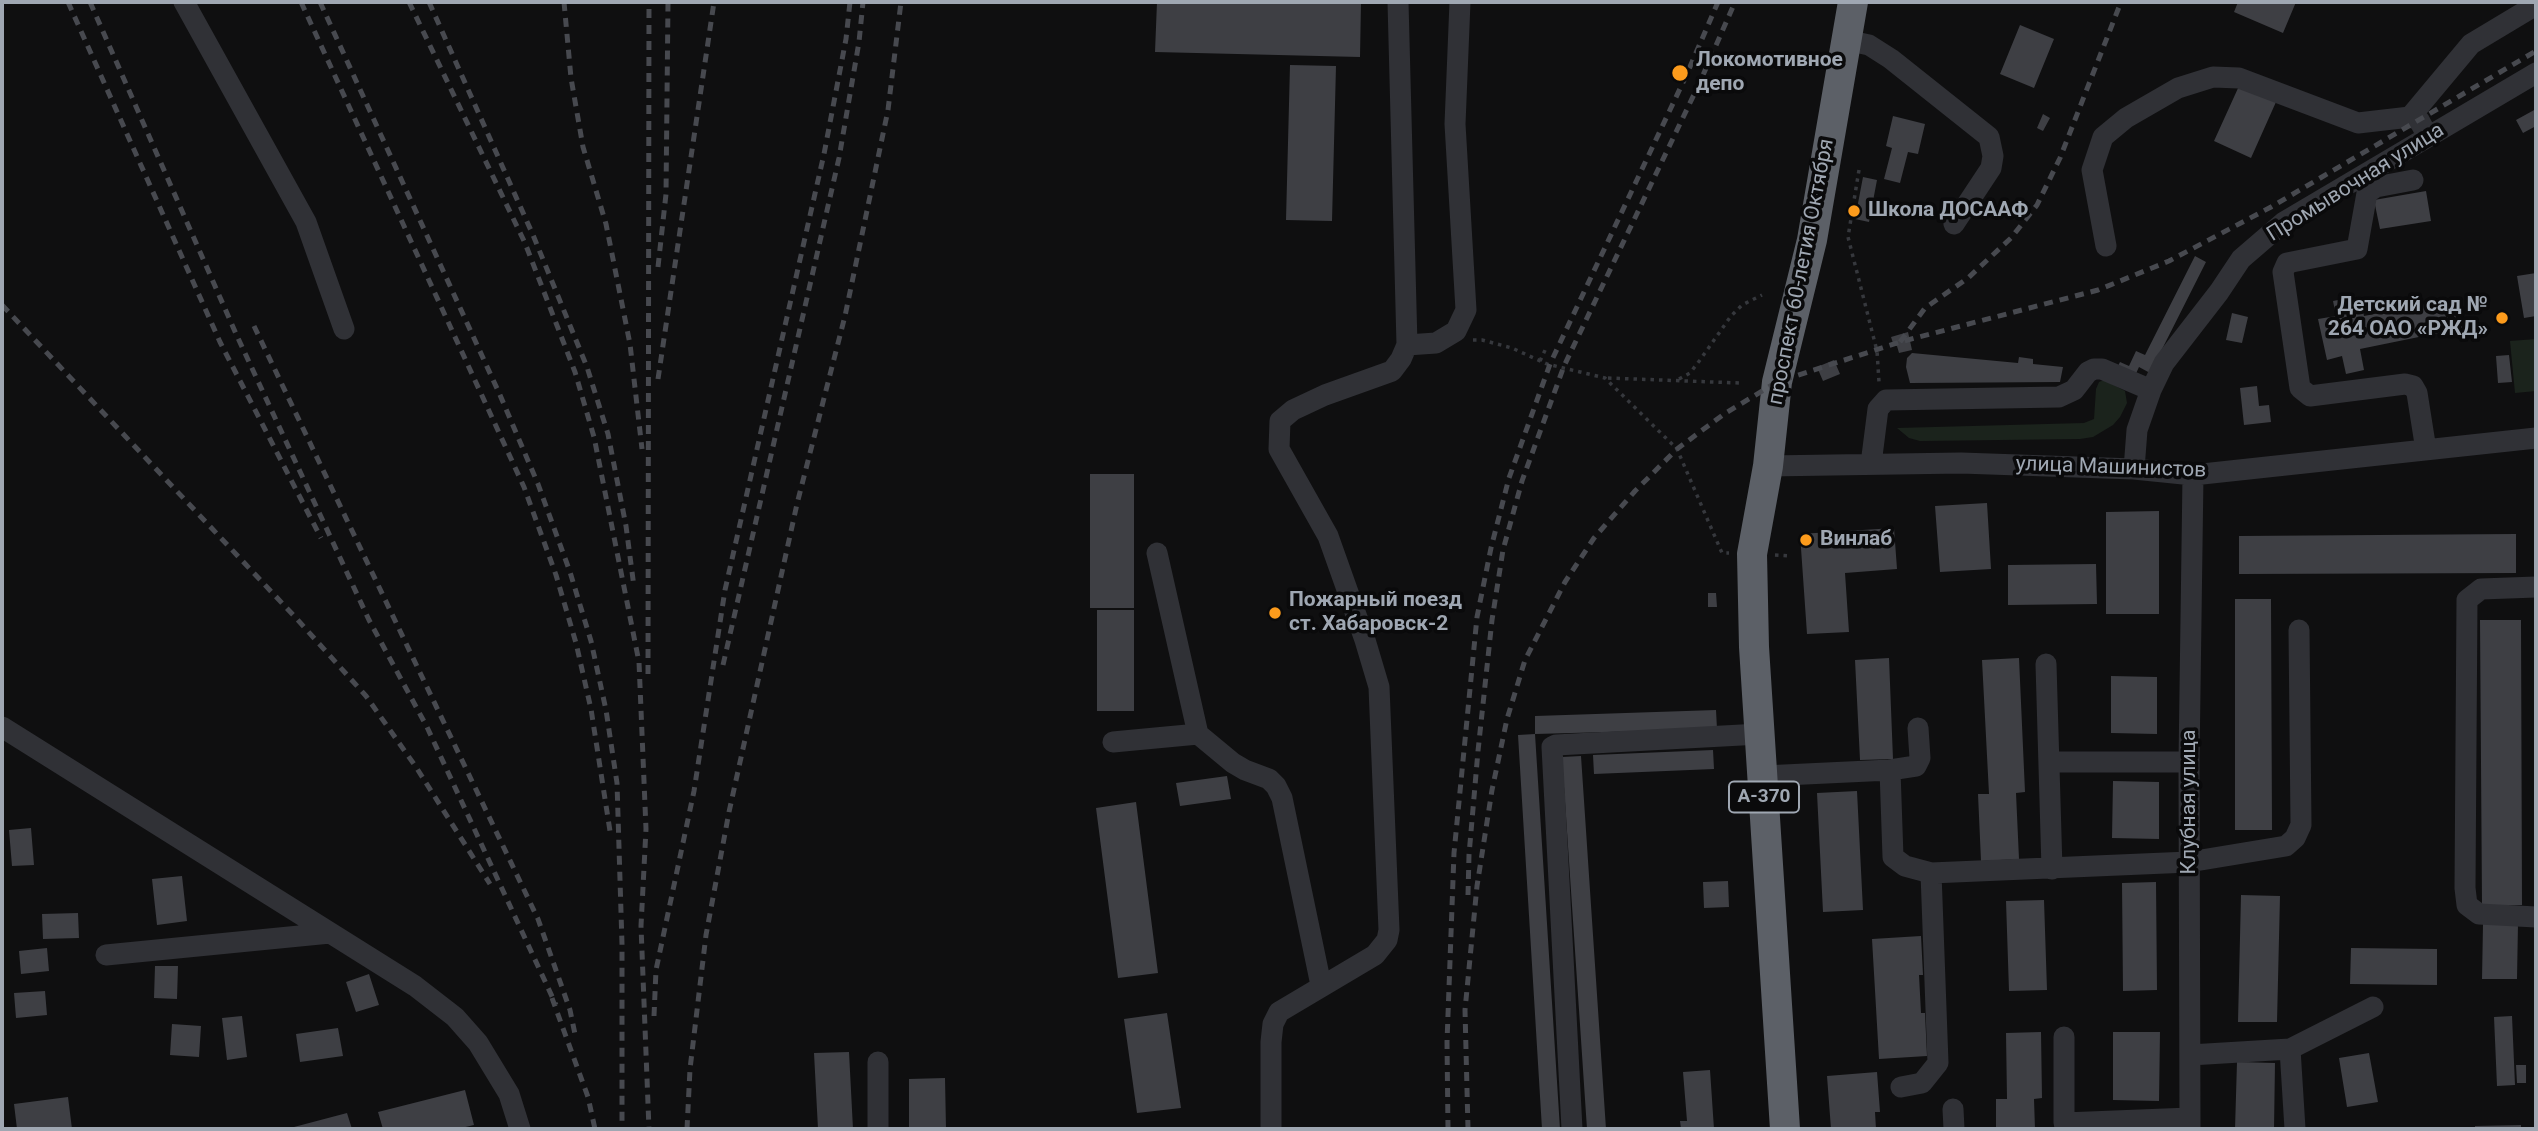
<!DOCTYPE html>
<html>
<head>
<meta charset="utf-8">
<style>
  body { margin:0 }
  #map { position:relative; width:2538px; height:1131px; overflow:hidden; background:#0f0f10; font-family:Roboto,sans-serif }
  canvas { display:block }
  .frame { position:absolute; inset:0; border:4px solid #9fa7b2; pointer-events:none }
</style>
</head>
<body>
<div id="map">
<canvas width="2538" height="1131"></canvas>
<div class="frame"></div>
</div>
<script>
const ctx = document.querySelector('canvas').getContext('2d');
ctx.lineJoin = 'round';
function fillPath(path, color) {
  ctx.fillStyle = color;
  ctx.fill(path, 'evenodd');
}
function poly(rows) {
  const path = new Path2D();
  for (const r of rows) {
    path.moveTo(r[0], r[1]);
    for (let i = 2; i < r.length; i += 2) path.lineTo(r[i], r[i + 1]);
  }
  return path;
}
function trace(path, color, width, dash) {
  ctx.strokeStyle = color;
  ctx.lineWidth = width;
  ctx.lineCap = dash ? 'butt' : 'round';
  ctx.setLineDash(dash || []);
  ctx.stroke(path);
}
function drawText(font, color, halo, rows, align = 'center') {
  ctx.font = font + ' Roboto,sans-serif';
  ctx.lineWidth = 7;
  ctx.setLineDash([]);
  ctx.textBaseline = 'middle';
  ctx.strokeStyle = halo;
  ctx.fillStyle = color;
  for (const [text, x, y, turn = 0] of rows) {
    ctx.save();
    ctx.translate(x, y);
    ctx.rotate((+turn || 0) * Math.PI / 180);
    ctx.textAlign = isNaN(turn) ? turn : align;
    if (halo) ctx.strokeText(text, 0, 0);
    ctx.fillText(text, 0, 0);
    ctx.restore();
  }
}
fillPath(poly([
  [2536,339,2536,391,2515,393,2510,341],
  [2104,380,2125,391,2127,403,2120,417,2113,425,2093,437,2080,439,1920,441,1909,438,1897,428,2084,423,2094,419,2096,389,2099,382]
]), '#1b231c');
fillPath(poly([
  [1157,2,1361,2,1360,57,1155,52],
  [2238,2,2296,2,2283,33,2234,12],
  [2020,25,2054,39,2034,88,2000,74],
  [1290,65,1336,66,1332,221,1286,220],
  [2239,86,2276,102,2251,158,2214,141],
  [2536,109,2536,126,2523,133,2516,120],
  [2043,114,2050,118,2043,131,2037,128],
  [1893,116,1925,124,1918,154,1908,152,1900,183,1884,179,1892,148,1886,146],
  [1863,177,1877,180,1869,222,1855,219],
  [2426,191,2431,221,2380,229,2374,200],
  [2195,256,2206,262,2150,373,2139,367,2133,380,2115,372,2120,362,2129,366,2136,351,2145,355],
  [2536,273,2536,316,2524,318,2517,276],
  [2348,298,2351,313,2363,311,2364,316,2457,298,2463,328,2360,349,2364,370,2346,374,2342,356,2327,360,2318,319,2336,316,2333,301],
  [2232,313,2248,317,2242,343,2226,340],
  [1908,332,1912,350,1899,353,1897,346,1894,346,1891,337],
  [1912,353,2018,363,2019,357,2033,359,2033,364,2063,367,2060,382,1910,383,1906,367,1907,358],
  [2509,355,2512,382,2498,383,2496,356],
  [1834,360,1840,374,1823,381,1817,367],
  [2257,386,2259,406,2269,405,2271,422,2244,425,2240,388],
  [1090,474,1134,474,1134,608,1090,608],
  [1987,503,1991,569,1940,572,1935,506],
  [2159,511,2159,614,2106,614,2106,512],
  [1894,528,1897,569,1845,573,1849,632,1807,634,1800,534],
  [2516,534,2516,573,2239,574,2239,536],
  [2096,564,2097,604,2008,605,2008,565],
  [1708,593,1716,593,1717,607,1708,607],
  [2235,599,2271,599,2272,830,2235,830],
  [1097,610,1134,610,1134,711,1097,711],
  [2480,620,2521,620,2522,905,2482,906],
  [1889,658,1893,759,1860,760,1855,660],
  [2019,658,2025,792,2016,793,2019,859,1981,861,1978,794,1989,794,1982,660],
  [2111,676,2157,677,2157,734,2111,733],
  [1716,710,1717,729,1535,734,1535,716],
  [1535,734,1560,1129,1542,1129,1518,735],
  [1713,750,1714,769,1594,774,1593,755],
  [1581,756,1606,1129,1587,1129,1562,757],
  [1227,776,1231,799,1180,806,1176,783],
  [2113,781,2159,782,2159,839,2112,838],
  [1857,791,1863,910,1823,912,1817,793],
  [1136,802,1158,973,1118,978,1096,808],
  [31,828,34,865,12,866,9,830],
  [182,876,187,921,157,925,152,879],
  [1728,881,1729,907,1704,908,1703,882],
  [2156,882,2157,990,2123,991,2122,883],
  [2241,895,2280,896,2277,1022,2238,1022],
  [2044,900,2047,990,2009,991,2006,901],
  [78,913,79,938,43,939,42,914],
  [2483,924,2518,924,2517,979,2482,979],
  [1921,936,1923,975,1919,975,1921,1013,1925,1013,1927,1056,1879,1059,1872,939],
  [47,948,49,971,21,974,19,951],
  [2351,948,2437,949,2437,985,2350,984],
  [155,966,178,966,177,999,154,998],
  [369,974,379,1005,356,1012,346,982],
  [45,991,47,1015,16,1018,14,993],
  [1167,1013,1181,1108,1137,1113,1124,1019],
  [242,1016,247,1057,227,1060,222,1018],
  [2512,1016,2515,1085,2497,1086,2494,1017],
  [172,1024,201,1026,199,1057,170,1055],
  [338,1028,343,1056,300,1062,296,1034],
  [2041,1032,2042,1098,2034,1099,2035,1129,1996,1129,1996,1099,2007,1099,2006,1033],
  [2113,1032,2160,1032,2159,1101,2113,1100],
  [849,1052,853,1129,818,1129,814,1053],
  [2369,1053,2378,1102,2347,1107,2339,1058],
  [2237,1062,2275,1063,2274,1129,2235,1129],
  [2516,1065,2526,1065,2526,1083,2517,1083],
  [1710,1070,1714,1129,1681,1129,1680,1121,1687,1121,1683,1072],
  [1877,1072,1880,1112,1875,1112,1876,1129,1831,1129,1827,1076],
  [945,1078,946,1129,909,1129,909,1079],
  [465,1090,474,1125,457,1129,383,1129,378,1112],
  [68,1097,72,1129,17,1129,14,1104],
  [347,1113,352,1129,294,1129,294,1127],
  [2521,1125,2521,1129,2475,1129,2475,1126]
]), '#3e3f44');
trace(poly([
  [1859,170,1848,237,1877,351,1879,382],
  [1473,340,1482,340,1512,348,1547,364,1605,378,1677,449,1722,553,1729,553],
  [1540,361,1547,346],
  [1608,378,1739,383],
  [1679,379,1690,373,1700,360,1731,316,1742,305,1762,295],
  [1775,555,1791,556]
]), '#36383d', 3.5, [3.5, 5]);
trace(poly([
  [184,2,306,222,344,329],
  [1846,40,1869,45,1891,59,1989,137,1993,156,1991,168,1954,224],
  [2410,117,2471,44,2536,5],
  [2413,180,2376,187,2367,193,2357,249,2287,263,2283,272,2300,388,2310,396,2405,384,2413,386,2417,393,2426,450],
  [2106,246,2092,170,2103,137,2126,118,2178,88,2213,77,2239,78,2358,123,2410,117,2419,120,2428,137],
  [1407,345,1436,343,1456,331,1466,310,1455,124,1460,2],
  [1871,464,1878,409,1886,400,2059,397,2074,390,2088,372,2094,369,2102,369,2151,390],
  [1768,466,1961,463,2134,469,2193,475,2536,438],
  [2134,469,2137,430,2151,390,2164,363,2219,292,2241,259,2284,222,2536,73],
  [1157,553,1198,734,1233,763,1245,770,1269,779,1276,786,1282,798,1321,985],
  [2536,587,2481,589,2467,600,2465,888,2467,905,2479,914,2536,917],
  [2046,664,2052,869],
  [2,727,415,986,455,1017,478,1043,509,1094,520,1129],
  [1113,742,1198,734],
  [2049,762,2189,762],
  [1890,770,1916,766,1920,758,1918,728],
  [1763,776,1890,770,1893,857,1905,866,1931,873],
  [106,955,330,933],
  [2064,1037,2064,1123,2190,1118],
  [2290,1049,2373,1007],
  [2190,1055,2290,1049,2295,1129],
  [878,1062,878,1129],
  [1901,1087,1922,1083,1938,1063,1931,873,2189,862,2286,846,2295,838,2301,825,2299,630],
  [1953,1109,1954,1129],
  [1271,1129,1271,1042,1273,1024,1279,1012,1375,955,1387,940,1389,930,1379,687,1365,640,1328,536,1279,449,1280,421,1293,410,1325,395,1392,371,1401,359,1407,345,1398,2],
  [1572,1129,1552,747,1556,745,1760,734],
  [2190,1129,2189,762,2193,475]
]), '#303136', 21);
trace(poly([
  [1785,1129,1754,647,1752,554,1768,466,1777,382,1812,240,1853,2]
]), '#5c6067', 30);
trace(poly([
  [68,2,220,342,321,538],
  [90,2,237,336,369,620,427,727,556,1005],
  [301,2,524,487,556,575,576,643,591,709,610,831],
  [320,2,500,395,538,484,570,572,591,641,606,710,617,783,622,944,622,1129],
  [409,2,525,243,575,372,594,437,639,662,646,829,641,926,649,1129],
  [429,2,533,235,587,367,608,434,626,526,634,587],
  [564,2,571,78,583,147,606,224,630,344,642,449],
  [658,267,666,194,668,2],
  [2,305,296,618,366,696,416,767,490,884],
  [254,326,538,919,570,1010,576,1039],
  [1900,342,1925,308,1968,278,2011,238,2037,205,2060,158,2121,2],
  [658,379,714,2],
  [723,665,839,158,859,42,863,2],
  [648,674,649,2],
  [1468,895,1469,855,1478,751,1492,620,1503,550,1522,481,1564,366,1700,82,1735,2],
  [552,998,588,1097,595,1129],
  [654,1016,656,970,694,791,725,590,824,154,846,39,850,2],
  [687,1129,690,1069,706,935,729,812,797,504,845,316,888,110,901,2],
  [1448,1129,1447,1042,1454,853,1477,617,1491,548,1509,478,1550,364,1686,76,1718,2],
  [1468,1129,1465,1010,1477,886,1492,790,1507,719,1525,660,1565,582,1594,538,1635,491,1677,449,1724,414,1777,382,1900,342,2098,290,2169,261,2271,207,2536,51]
]), '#47494f', 5, [9, 7]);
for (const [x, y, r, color] of [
  [1680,73,9,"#fc9b1c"],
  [1854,211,7,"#fc9b1c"],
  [2502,318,7,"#fc9b1c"],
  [1806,540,7,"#fc9b1c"],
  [1275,613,7,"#fc9b1c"]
]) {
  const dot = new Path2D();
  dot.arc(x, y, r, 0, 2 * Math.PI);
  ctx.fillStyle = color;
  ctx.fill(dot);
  trace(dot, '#0a0a0b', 2.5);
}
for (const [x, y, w] of [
  [1764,797,70]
]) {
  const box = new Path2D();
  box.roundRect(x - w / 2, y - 15.5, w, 31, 5);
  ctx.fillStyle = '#0a0a0b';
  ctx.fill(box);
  trace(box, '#9fa7b2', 2);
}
drawText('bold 19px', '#9fa7b2', null, [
  ["А-370",1764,797]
]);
drawText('bold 21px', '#9fa7b2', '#0a0a0b', [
  ["Локомотивное",1696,61],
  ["депо",1696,85],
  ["Школа ДОСААФ",1868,211],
  ["Детский сад №",2488,306,"right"],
  ["264 ОАО «РЖД»",2488,330,"right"],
  ["Винлаб",1820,540],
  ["Пожарный поезд",1289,601],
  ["ст. Хабаровск-2",1289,625]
], 'left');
drawText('21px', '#9fa7b2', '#0a0a0b', [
  ["Промывочная улица",2356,183,-32],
  ["проспект 60-летия Октября",1802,272,-79],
  ["улица Машинистов",2111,468,2],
  ["Клубная улица",2190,802,-90]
]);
</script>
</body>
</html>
